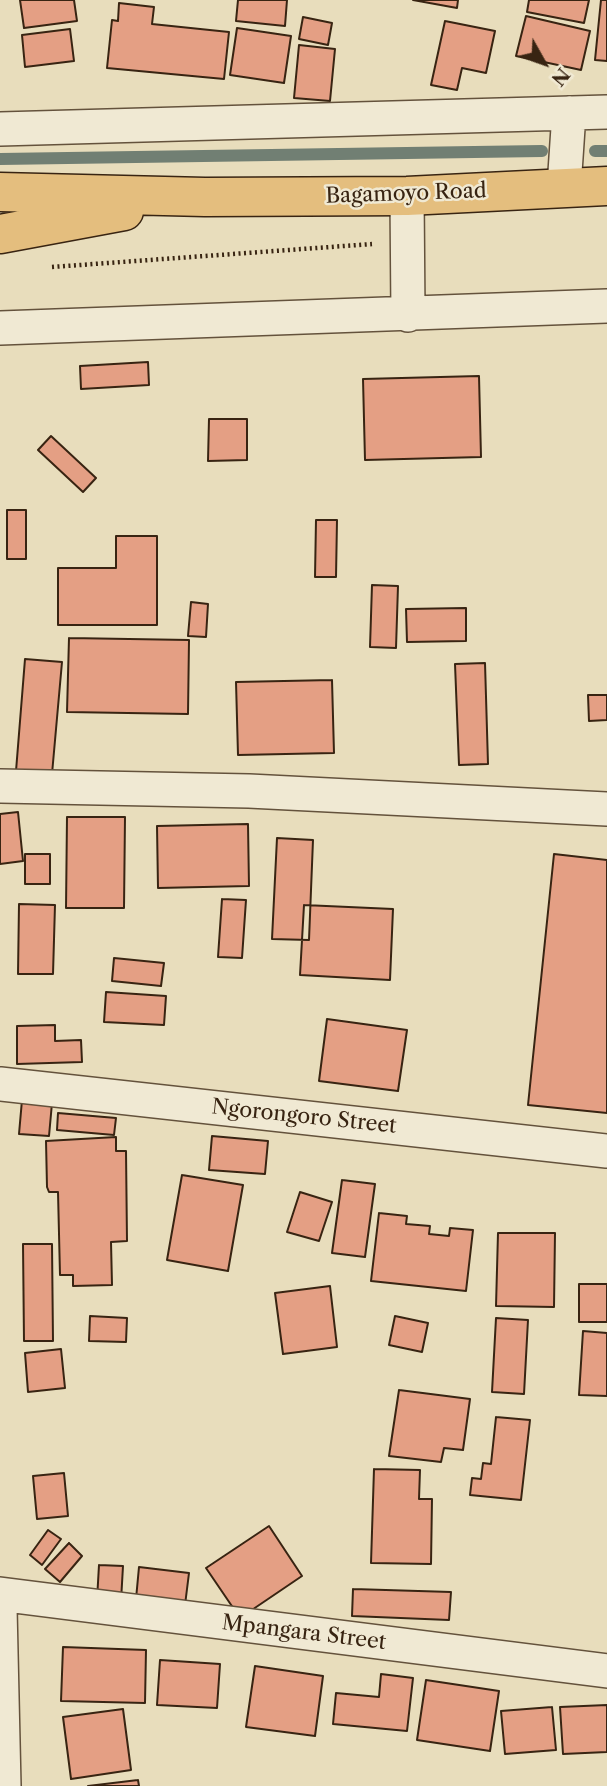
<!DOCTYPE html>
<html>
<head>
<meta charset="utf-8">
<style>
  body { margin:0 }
  #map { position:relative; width:607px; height:1786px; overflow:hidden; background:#e8ddbc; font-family:"Libre Caslon Text",serif }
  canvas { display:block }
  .north { position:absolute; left:509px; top:28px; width:70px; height:70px; -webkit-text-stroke:5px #f0e9d3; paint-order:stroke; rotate:130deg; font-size:19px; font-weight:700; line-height:28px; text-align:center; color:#382412 }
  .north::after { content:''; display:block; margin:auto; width:24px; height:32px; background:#382412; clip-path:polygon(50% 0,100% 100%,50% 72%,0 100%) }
</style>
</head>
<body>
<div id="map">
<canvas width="607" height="1786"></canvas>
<div class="north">N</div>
</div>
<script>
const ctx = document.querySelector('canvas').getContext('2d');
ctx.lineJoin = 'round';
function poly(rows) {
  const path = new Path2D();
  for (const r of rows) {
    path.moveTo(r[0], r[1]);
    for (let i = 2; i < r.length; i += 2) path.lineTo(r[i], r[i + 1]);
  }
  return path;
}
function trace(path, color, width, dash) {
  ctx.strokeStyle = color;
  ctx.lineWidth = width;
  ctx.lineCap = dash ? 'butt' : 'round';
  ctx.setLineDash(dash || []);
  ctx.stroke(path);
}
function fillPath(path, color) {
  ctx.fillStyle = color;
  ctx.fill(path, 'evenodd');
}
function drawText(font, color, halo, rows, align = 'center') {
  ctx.font = font + ' "Libre Caslon Text",serif';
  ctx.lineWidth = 5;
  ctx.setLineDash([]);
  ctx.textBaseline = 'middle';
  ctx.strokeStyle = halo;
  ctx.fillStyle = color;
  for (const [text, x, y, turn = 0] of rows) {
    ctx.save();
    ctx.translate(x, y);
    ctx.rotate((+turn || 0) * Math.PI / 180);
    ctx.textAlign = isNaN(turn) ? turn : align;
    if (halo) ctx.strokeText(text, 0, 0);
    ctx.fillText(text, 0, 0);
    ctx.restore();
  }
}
trace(poly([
  [595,151,607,151],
  [0,159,542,151]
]), '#717f73', 12);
const building = poly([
  [20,0,74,0,77,21,24,28,20,0],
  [238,0,287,0,285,26,236,21,238,0],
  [413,0,458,0,457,8,413,0],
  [529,0,589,0,584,23,527,12,529,0],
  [601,0,607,0,607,61,595,60,601,0],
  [119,3,154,7,152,24,229,32,224,79,107,68,112,20,118,21,119,3],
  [526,16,590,31,581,70,516,56,526,16],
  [303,17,332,23,328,45,299,39,303,17],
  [445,21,495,31,486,73,462,68,457,90,431,85,445,21],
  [237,28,291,36,284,83,230,75,237,28],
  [70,29,74,61,25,67,22,35,70,29],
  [299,45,335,49,330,101,294,98,299,45],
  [148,362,149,385,81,389,80,366,148,362],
  [479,376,481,457,365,460,363,379,479,376],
  [209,419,247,419,247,460,208,461,209,419],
  [51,436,96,478,83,492,38,450,51,436],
  [7,510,26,510,26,559,7,559,7,510],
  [316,520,337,520,336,577,315,577,316,520],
  [116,536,157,536,157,625,58,625,58,568,116,568,116,536],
  [372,585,398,586,396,648,370,647,372,585],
  [191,602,208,604,206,637,188,636,191,602],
  [466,608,466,641,407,642,406,609,466,608],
  [69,638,189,640,188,714,67,712,69,638],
  [25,659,62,662,52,774,16,771,25,659],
  [485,663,488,764,459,765,455,664,485,663],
  [332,680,334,753,238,755,236,682,332,680],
  [588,695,607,695,607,720,589,721,588,695],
  [18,812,23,861,0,864,0,814,18,812],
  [67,817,125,817,124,908,66,908,67,817],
  [248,824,249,886,158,888,157,826,248,824],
  [277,838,313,840,309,940,272,939,277,838],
  [25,854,50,854,50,884,25,884,25,854],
  [554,854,607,860,607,1113,528,1105,554,854],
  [222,899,246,900,242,958,218,957,222,899],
  [19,904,55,905,53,974,18,974,19,904],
  [304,905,393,909,390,980,300,975,304,905],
  [114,958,164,963,161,986,112,981,114,958],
  [106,992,166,996,164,1025,104,1022,106,992],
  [327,1019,407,1030,398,1091,319,1081,327,1019],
  [55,1025,55,1041,81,1040,82,1062,17,1064,17,1026,55,1025],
  [22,1100,52,1103,49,1136,19,1134,22,1100],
  [58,1113,116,1118,114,1135,57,1130,58,1113],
  [212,1136,268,1141,265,1174,209,1170,212,1136],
  [116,1137,116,1151,126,1151,127,1241,111,1242,112,1285,73,1286,73,1275,60,1275,58,1192,49,1192,47,1187,46,1141,116,1137],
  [182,1175,243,1185,228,1271,167,1260,182,1175],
  [342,1180,375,1184,365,1257,332,1253,342,1180],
  [300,1192,332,1202,319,1241,287,1232,300,1192],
  [379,1213,407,1216,406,1224,430,1226,429,1234,449,1236,450,1228,473,1230,466,1291,371,1281,379,1213],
  [498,1233,555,1233,554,1307,496,1306,498,1233],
  [23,1244,52,1244,53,1341,24,1341,23,1244],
  [579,1284,607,1284,607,1322,579,1322,579,1284],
  [330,1286,337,1347,283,1354,275,1293,330,1286],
  [90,1316,127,1318,126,1342,89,1341,90,1316],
  [395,1316,428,1323,422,1352,389,1345,395,1316],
  [496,1318,528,1320,524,1394,492,1392,496,1318],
  [583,1331,607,1333,607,1396,579,1395,583,1331],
  [61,1349,65,1388,28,1392,25,1353,61,1349],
  [399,1390,470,1399,463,1450,444,1448,441,1462,389,1456,399,1390],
  [496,1417,530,1420,521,1500,470,1495,472,1478,481,1479,483,1463,491,1464,496,1417],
  [374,1469,420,1470,419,1499,432,1499,431,1564,371,1563,374,1469],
  [64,1473,68,1516,37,1519,33,1476,64,1473],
  [269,1526,302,1576,240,1618,206,1568,269,1526],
  [48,1530,61,1539,42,1565,30,1555,48,1530],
  [69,1543,82,1556,60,1582,45,1569,69,1543],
  [99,1565,123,1566,121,1601,97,1600,99,1565],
  [139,1567,189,1573,185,1605,136,1599,139,1567],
  [353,1589,451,1592,449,1620,352,1616,353,1589],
  [63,1647,146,1650,145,1703,61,1701,63,1647],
  [160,1660,220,1664,217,1708,157,1705,160,1660],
  [255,1666,323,1676,315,1736,246,1727,255,1666],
  [381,1674,413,1678,407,1731,333,1724,336,1693,379,1697,381,1674],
  [426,1680,499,1691,490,1751,417,1740,426,1680],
  [607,1705,607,1752,563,1754,560,1707,607,1705],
  [552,1707,556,1750,505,1754,501,1711,552,1707],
  [123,1709,131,1770,71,1779,63,1717,123,1709],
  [138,1780,139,1786,88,1786,138,1780]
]);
fillPath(building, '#e49f84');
trace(building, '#382412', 2);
const minor = poly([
  [0,129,607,112],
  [564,187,569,113],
  [407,196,408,315],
  [0,328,607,306],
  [0,786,249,791,607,809],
  [0,1084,607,1151],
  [0,1594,607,1671],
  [0,1608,4,1786]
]);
const trunk = poly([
  [0,192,205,197,407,196,607,186],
  [0,234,124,211]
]);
trace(minor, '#64523c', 36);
trace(trunk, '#382412', 41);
trace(poly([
  [52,267,372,244]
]), '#382412', 4.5, [2, 3.5]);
trace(minor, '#f0e9d3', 33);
trace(trunk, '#e4be7e', 38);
drawText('21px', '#382412', '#f0e9d3', [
  ["Bagamoyo Road",406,194,-2],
  ["Ngorongoro Street",304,1117,6],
  ["Mpangara Street",304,1633,7]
]);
</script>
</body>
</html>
